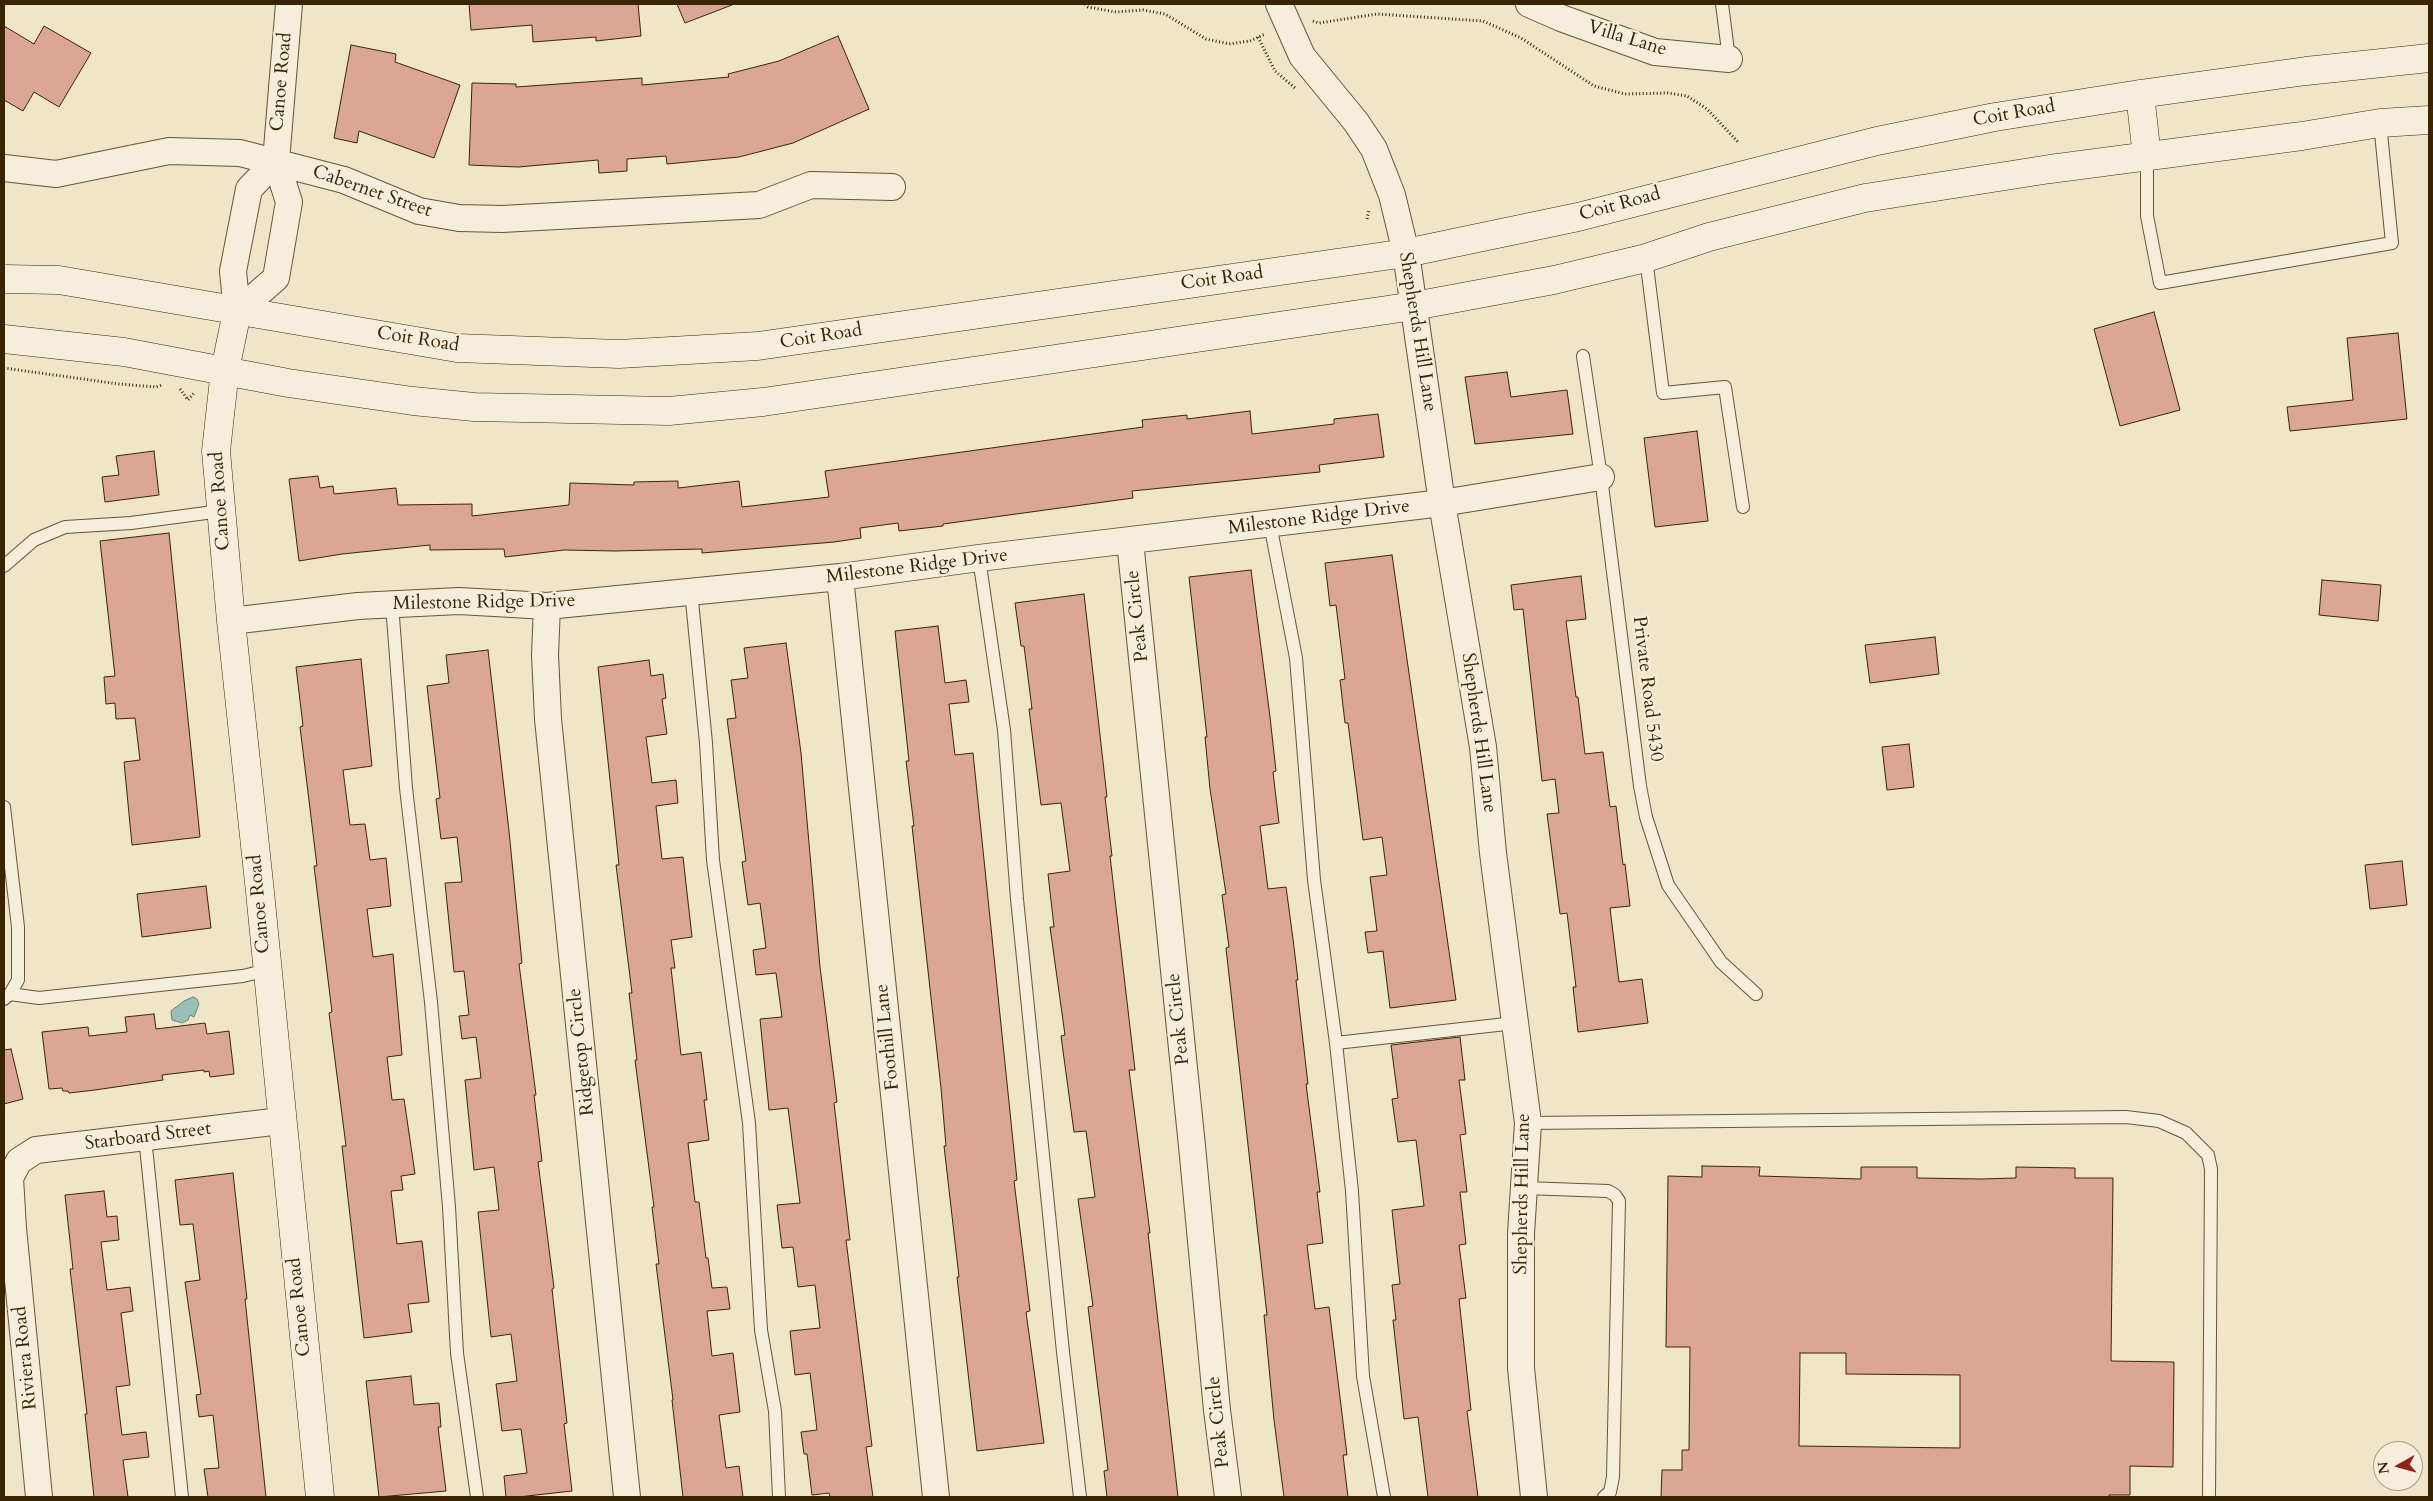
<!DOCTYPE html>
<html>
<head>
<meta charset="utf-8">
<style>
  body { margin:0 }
  #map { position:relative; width:2433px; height:1501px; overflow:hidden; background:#efe5c9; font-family:Cardo,serif }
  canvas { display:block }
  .frame { position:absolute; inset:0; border:5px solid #3a2503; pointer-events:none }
  .north { position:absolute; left:2373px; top:1441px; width:50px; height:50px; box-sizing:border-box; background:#f5eedc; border:1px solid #aa9e85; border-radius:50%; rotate:263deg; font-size:14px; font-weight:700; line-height:20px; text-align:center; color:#3a2503 }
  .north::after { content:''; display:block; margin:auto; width:18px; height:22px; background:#8f2418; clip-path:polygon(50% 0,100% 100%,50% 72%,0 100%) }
</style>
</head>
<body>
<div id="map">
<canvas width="2433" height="1501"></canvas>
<div class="frame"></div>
<div class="north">N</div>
</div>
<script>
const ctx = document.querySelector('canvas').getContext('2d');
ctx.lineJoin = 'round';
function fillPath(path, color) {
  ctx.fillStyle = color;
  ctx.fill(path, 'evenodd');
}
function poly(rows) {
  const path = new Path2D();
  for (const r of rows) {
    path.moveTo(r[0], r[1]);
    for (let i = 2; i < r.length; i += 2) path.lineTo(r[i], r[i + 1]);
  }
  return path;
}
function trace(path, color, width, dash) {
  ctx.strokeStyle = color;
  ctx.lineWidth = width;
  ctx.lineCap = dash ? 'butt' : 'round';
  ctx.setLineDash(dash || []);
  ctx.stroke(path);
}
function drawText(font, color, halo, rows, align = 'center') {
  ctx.font = font + ' Cardo,serif';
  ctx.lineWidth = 4.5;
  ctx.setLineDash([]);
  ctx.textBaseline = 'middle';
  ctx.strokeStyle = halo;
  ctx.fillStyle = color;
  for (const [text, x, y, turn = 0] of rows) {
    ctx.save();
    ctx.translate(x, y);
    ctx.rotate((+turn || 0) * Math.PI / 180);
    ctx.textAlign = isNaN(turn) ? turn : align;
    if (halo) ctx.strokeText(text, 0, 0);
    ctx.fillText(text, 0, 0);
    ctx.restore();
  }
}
const water = poly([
  [193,997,197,999,199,1004,194,1017,190,1015,188,1020,182,1023,172,1020,171,1011,184,1001,193,997]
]);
fillPath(water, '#9abfb6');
trace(water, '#74816e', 1);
const building = poly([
  [469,4,638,4,641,36,596,41,596,37,533,42,532,25,471,30,469,4],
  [677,4,732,4,732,5,685,23,677,4],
  [4,26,34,44,44,26,91,53,59,107,34,92,23,111,4,100,4,26],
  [838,36,869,109,793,143,739,157,667,164,666,156,627,159,627,171,599,173,598,160,518,167,469,165,472,83,516,84,516,87,642,78,642,85,729,77,728,74,779,61,838,36],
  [351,45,396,54,395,62,460,85,434,158,359,131,357,143,334,138,351,45],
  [2154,312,2180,410,2120,426,2094,329,2154,312],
  [2398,333,2407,419,2290,431,2287,407,2353,400,2347,338,2398,333],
  [1507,372,1511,397,1567,390,1573,434,1475,444,1465,377,1507,372],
  [1250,411,1252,434,1334,424,1334,419,1378,414,1384,457,1319,465,1320,472,1132,491,1133,498,943,524,943,526,899,531,898,523,860,528,861,538,834,542,702,553,702,549,615,551,564,550,505,557,504,549,430,550,430,545,342,554,299,561,289,479,318,476,320,488,333,486,334,494,396,488,398,505,472,504,472,516,569,505,570,483,634,485,634,482,678,481,678,488,739,481,742,507,829,497,825,471,1143,427,1142,420,1187,415,1187,419,1250,411],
  [1697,431,1708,521,1655,527,1644,438,1697,431],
  [154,451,159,495,105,502,102,477,119,475,116,456,154,451],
  [169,533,200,837,132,845,124,762,140,760,135,718,116,719,115,703,106,704,104,677,115,676,100,541,169,533],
  [1392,555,1456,1000,1390,1008,1383,951,1368,953,1365,932,1377,931,1370,877,1387,875,1382,837,1363,840,1348,723,1345,723,1340,680,1345,679,1336,605,1330,606,1325,563,1392,555],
  [1251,570,1270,717,1276,771,1273,772,1279,823,1260,826,1268,889,1286,887,1293,939,1298,980,1296,980,1308,1084,1306,1084,1320,1192,1317,1192,1323,1243,1307,1245,1315,1309,1329,1307,1347,1455,1343,1455,1348,1497,1284,1497,1274,1420,1264,1315,1267,1315,1226,948,1229,947,1222,895,1226,894,1210,789,1205,737,1207,737,1189,577,1251,570],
  [1581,576,1586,619,1566,621,1576,697,1578,697,1585,754,1603,752,1610,807,1616,806,1623,865,1625,864,1630,906,1610,908,1619,982,1642,979,1648,1023,1578,1032,1573,987,1576,987,1567,913,1560,914,1547,814,1559,813,1555,779,1542,781,1523,609,1514,610,1511,585,1581,576],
  [2322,580,2381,585,2378,621,2319,615,2322,580],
  [1084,594,1107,797,1105,797,1112,856,1110,856,1135,1070,1129,1070,1150,1233,1148,1233,1178,1497,1107,1497,1104,1471,1108,1470,1088,1307,1093,1306,1078,1199,1095,1197,1086,1131,1074,1132,1061,1036,1065,1035,1050,927,1054,927,1048,874,1070,871,1061,803,1041,805,1029,709,1032,709,1024,646,1021,646,1015,603,1084,594],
  [938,626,945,683,966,680,969,702,949,704,955,755,973,753,1017,1180,1014,1181,1030,1311,1026,1312,1044,1443,977,1451,957,1277,959,1277,944,1146,946,1146,941,1088,912,826,914,826,906,761,909,761,895,631,938,626],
  [1935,637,1939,674,1870,683,1865,645,1935,637],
  [786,643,801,753,820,967,837,1102,834,1103,850,1240,846,1240,872,1446,866,1447,873,1497,830,1497,829,1493,812,1495,807,1454,804,1454,801,1432,817,1430,810,1373,795,1375,790,1331,820,1328,815,1285,798,1287,793,1247,782,1248,777,1205,800,1203,788,1108,769,1110,760,1019,782,1017,776,973,756,975,753,950,766,948,760,903,748,905,742,862,746,861,727,719,736,718,731,680,748,678,744,648,786,643],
  [488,650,509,831,522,963,519,964,536,1095,534,1095,542,1161,538,1162,554,1288,552,1289,567,1423,564,1424,572,1491,518,1497,506,1497,504,1476,527,1473,521,1429,502,1431,496,1384,517,1381,511,1334,491,1337,478,1212,499,1210,494,1167,474,1170,465,1080,481,1078,476,1037,462,1039,459,1016,469,1015,464,971,454,972,445,883,462,882,457,837,441,839,436,799,440,798,427,686,449,683,446,655,488,650],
  [361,659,372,766,343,770,350,825,365,824,370,860,386,858,391,906,367,909,373,957,393,954,402,1055,387,1057,392,1100,404,1099,415,1174,401,1176,403,1190,391,1191,397,1244,422,1241,429,1302,408,1304,412,1332,364,1338,342,1146,346,1146,329,1013,332,1012,314,866,317,866,300,727,303,726,296,667,361,659],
  [649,660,651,676,663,674,666,698,662,699,667,734,646,737,652,783,676,780,678,803,656,806,662,859,683,857,692,937,671,940,675,968,671,968,681,1055,701,1052,707,1100,704,1100,709,1140,688,1143,695,1202,699,1202,706,1258,708,1258,712,1288,727,1287,730,1309,707,1311,712,1356,733,1353,740,1412,719,1415,726,1468,739,1466,743,1497,683,1497,672,1400,673,1400,656,1264,659,1264,652,1207,654,1207,635,1060,637,1060,629,993,632,993,616,865,619,865,598,667,649,660],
  [1909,744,1914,787,1887,790,1882,747,1909,744],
  [2402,861,2407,905,2370,909,2365,865,2402,861],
  [206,886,211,928,142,937,137,894,206,886],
  [154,1014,156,1029,205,1023,207,1034,229,1031,234,1074,210,1077,209,1071,204,1072,204,1070,162,1075,163,1080,95,1090,69,1093,68,1091,63,1091,62,1088,49,1089,42,1032,88,1027,89,1036,127,1032,125,1017,154,1014],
  [1460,1037,1465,1080,1459,1080,1466,1134,1460,1135,1467,1192,1460,1192,1466,1244,1459,1245,1466,1298,1459,1299,1471,1410,1467,1411,1478,1497,1428,1497,1418,1417,1404,1419,1393,1320,1396,1320,1392,1285,1400,1284,1392,1210,1424,1206,1416,1140,1398,1142,1392,1099,1398,1098,1391,1045,1460,1037],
  [11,1049,23,1099,4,1104,4,1050,11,1049],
  [1702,1166,1760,1167,1759,1176,1861,1179,1861,1167,1917,1167,1917,1178,1981,1179,2016,1178,2016,1167,2075,1168,2075,1178,2113,1178,2111,1361,2174,1362,2173,1467,2130,1466,2130,1495,2109,1495,2109,1497,1661,1497,1662,1470,1682,1470,1682,1450,1689,1450,1690,1347,1666,1347,1668,1176,1702,1177,1702,1166],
  [1800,1353,1846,1353,1846,1374,1960,1375,1960,1448,1799,1446,1800,1353],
  [233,1173,247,1299,245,1299,266,1497,208,1497,204,1469,219,1468,213,1415,199,1417,196,1395,201,1394,185,1282,200,1280,193,1224,180,1225,175,1180,233,1173],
  [104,1191,107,1217,117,1216,119,1240,101,1242,107,1290,130,1287,133,1311,121,1313,130,1385,116,1387,122,1435,146,1432,149,1457,123,1460,128,1497,94,1497,85,1414,87,1414,70,1269,73,1269,65,1195,104,1191],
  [411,1376,414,1405,439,1403,441,1427,438,1427,446,1491,379,1497,366,1381,411,1376]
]);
fillPath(building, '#dca696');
trace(building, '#3a2503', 1);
const lane = poly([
  [1722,4,1729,59],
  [2147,157,2147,216,2160,283,2392,243,2380,123],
  [1646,258,1663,393,1725,387,1743,507],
  [1583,356,1601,477,1640,786,1646,817,1668,885,1721,962,1756,994],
  [1270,524,1296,658,1314,880,1336,1043,1352,1191,1363,1376,1384,1497],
  [979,558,1004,730,1017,899,1063,1352,1080,1497],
  [4,566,34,540,65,527,131,523,221,511],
  [691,591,706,743,713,860,749,1123,761,1330,775,1411,779,1497],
  [392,604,406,788,431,1002,449,1207,457,1353,477,1497],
  [4,807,18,927,18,980,10,994,4,999],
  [10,994,39,998,243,976,267,970],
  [1336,1043,1515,1023],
  [1528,1123,2126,1117,2159,1121,2186,1133,2208,1155,2211,1169,2209,1497],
  [145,1137,182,1497],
  [1524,1188,1608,1191,1615,1195,1619,1201,1613,1477,1610,1492,1604,1497]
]);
const street = poly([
  [1279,4,1302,56,1356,122,1374,149,1392,195,1406,253,1442,503,1483,747,1493,853,1528,1123,1521,1234,1521,1368,1534,1497],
  [1529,4,1561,18,1655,52,1729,59],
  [4,168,56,174,169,151,240,153,344,180,419,211,459,218,502,219,759,205,811,185,892,187],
  [237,312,276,278,289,202,276,161,289,4],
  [237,312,233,271,249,189,276,161],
  [1130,541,1192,1146,1217,1410,1228,1497],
  [840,577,936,1497],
  [547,606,545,655,548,719,627,1497],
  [231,621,358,606,459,601,547,606,840,577,979,558,1442,503,1601,477],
  [39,1497,13,1228,10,1178,19,1161,36,1150,281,1121]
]);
const secondary = poly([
  [2140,94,2147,157],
  [4,279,59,280,457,348,619,354,758,346,1406,253,1578,217,1877,141,1995,117,2140,94,2306,71,2429,58],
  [237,312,225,370,216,451,231,621,260,892,320,1497],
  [4,339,124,352,288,383,413,401,474,407,669,411,763,402,1414,306,1554,280,1646,258,1709,237,1865,198,2050,169,2302,136,2380,123,2429,120]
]);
trace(lane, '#675534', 14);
trace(street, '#675534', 28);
trace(secondary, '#3a2503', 29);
trace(poly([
  [1085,4,1088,7,1116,12,1143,10,1165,14,1206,39,1229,44,1250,41,1265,34],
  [1313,21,1319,23,1377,14,1483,21,1521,38,1594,86,1625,94,1668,93,1687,96,1707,109,1739,143],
  [1258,37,1275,71,1295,88],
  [1367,219,1369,210],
  [4,368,119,384,156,387,162,385],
  [180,389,188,400,194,393]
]), '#3a2503', 3, [1, 2.5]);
trace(lane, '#f5eedc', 12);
trace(street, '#f5eedc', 26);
trace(secondary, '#f5eedc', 28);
drawText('19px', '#3a2503', '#f5eedc', [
  ["Villa Lane",1627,39,17],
  ["Canoe Road",282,82,-85],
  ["Coit Road",2014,114,-10],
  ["Cabernet Street",372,192,19],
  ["Coit Road",1620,205,-15],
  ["Coit Road",1222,279,-8],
  ["Shepherds Hill Lane",1417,332,81],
  ["Coit Road",821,337,-9],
  ["Coit Road",418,340,9],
  ["Canoe Road",221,501,-94],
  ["Milestone Ridge Drive",1319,518,-7],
  ["Milestone Ridge Drive",917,567,-7],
  ["Milestone Ridge Drive",484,603,-1],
  ["Peak Circle",1138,616,-96],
  ["Private Road 5430",1647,689,83],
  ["Shepherds Hill Lane",1478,733,82],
  ["Canoe Road",260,904,-95],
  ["Peak Circle",1179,1019,-96],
  ["Foothill Lane",888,1037,-96],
  ["Ridgetop Circle",582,1052,-96],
  ["Starboard Street",148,1137,-7],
  ["Shepherds Hill Lane",1523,1194,-89],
  ["Canoe Road",300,1307,-96],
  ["Riviera Road",26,1358,-96],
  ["Peak Circle",1219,1422,-96]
]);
</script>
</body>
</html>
